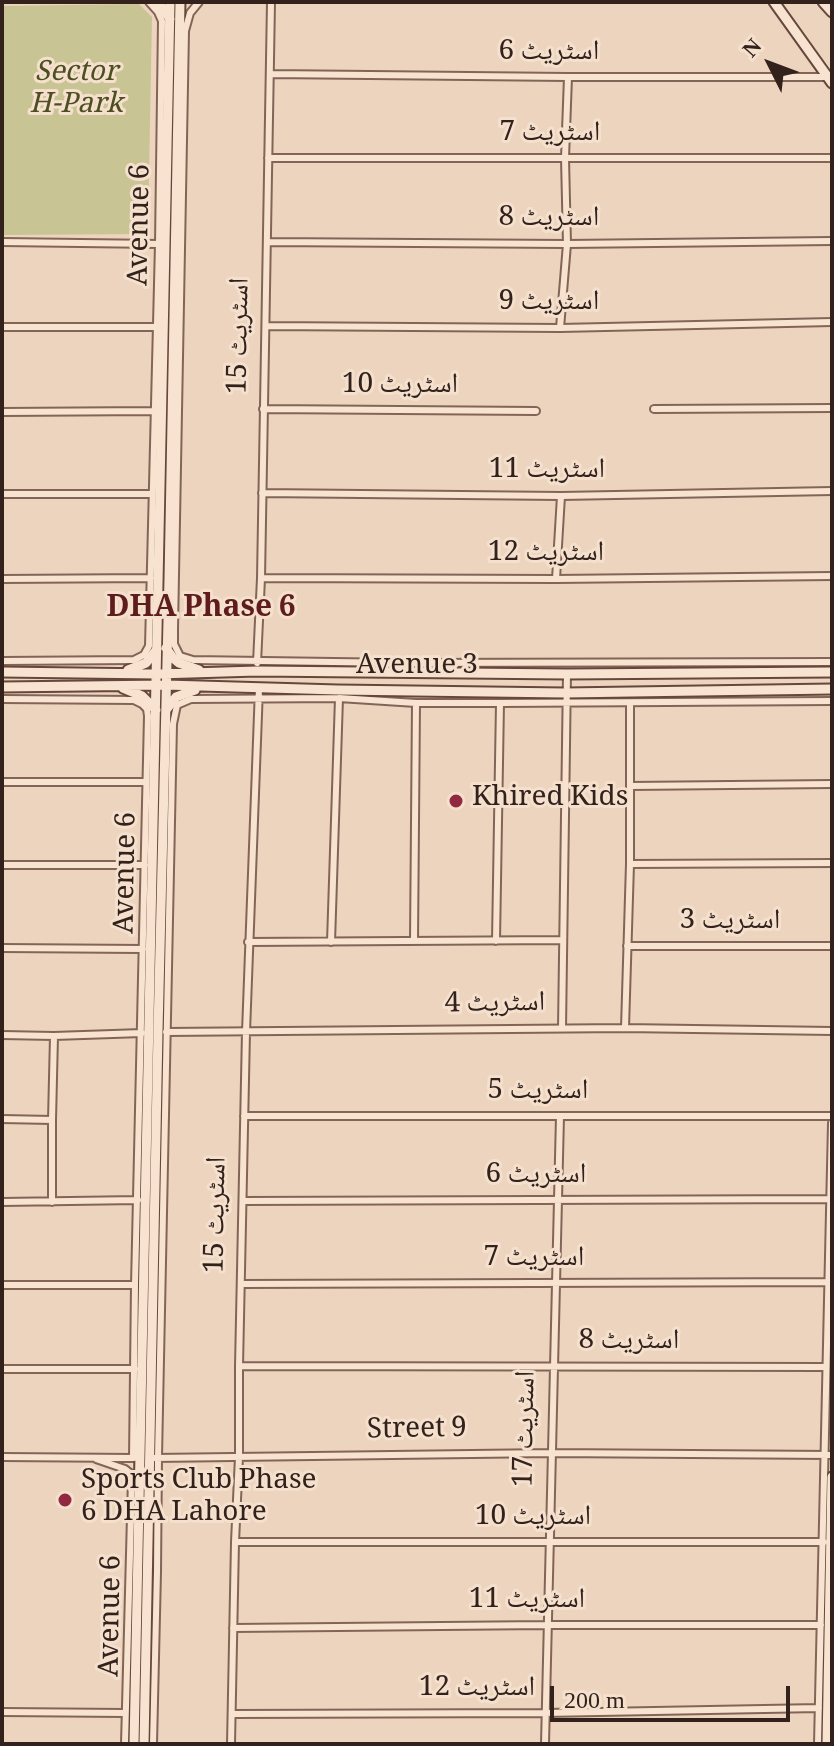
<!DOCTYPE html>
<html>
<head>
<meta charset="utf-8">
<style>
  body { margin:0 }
  #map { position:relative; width:834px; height:1746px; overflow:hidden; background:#ecd4be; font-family:Georgia,serif }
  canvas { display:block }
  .frame { position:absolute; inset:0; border:4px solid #33221c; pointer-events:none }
  .north { position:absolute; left:730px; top:24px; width:80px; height:80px; -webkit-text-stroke:6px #f4e0cd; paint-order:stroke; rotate:312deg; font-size:22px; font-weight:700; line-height:32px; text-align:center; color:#33221c }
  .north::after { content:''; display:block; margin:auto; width:28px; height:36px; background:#33221c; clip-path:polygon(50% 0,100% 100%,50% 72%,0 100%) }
  .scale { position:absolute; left:550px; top:1686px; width:240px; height:36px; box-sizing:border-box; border:4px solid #33221c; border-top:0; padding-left:10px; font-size:24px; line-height:28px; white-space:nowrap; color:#33221c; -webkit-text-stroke:6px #f4e0cd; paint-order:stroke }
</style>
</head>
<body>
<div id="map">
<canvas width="834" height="1746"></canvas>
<div class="frame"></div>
<div class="north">N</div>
<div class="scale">200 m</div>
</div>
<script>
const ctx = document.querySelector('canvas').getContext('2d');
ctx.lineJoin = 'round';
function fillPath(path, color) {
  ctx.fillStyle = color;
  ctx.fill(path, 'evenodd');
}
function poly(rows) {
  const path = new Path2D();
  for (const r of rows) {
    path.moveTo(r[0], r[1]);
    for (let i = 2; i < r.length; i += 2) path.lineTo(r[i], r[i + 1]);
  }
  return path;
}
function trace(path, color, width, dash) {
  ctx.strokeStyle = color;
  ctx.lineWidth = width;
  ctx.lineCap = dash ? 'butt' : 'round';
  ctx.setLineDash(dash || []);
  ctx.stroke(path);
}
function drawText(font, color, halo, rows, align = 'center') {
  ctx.font = font + ' Georgia,"Noto Naskh Arabic",serif';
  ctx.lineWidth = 6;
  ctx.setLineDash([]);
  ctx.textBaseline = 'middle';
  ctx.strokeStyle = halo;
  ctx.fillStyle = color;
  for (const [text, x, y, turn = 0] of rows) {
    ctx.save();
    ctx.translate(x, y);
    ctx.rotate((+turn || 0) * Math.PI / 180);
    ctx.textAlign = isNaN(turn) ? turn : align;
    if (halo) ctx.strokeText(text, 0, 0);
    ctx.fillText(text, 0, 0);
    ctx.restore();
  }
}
fillPath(poly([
  [139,4,152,17,148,229,143,234,2,235,2,6]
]), '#c9c493');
const street = poly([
  [199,2,190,13,185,31,174,629,174,644,180,656,193,660,404,663,832,662],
  [270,74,568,77,828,77],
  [268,158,832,158],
  [2,242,159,244],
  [267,242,567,244,832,241],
  [266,326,560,328,832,322],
  [2,327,156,327],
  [560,328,567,244,565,158,568,77],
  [263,409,536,411],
  [654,409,832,408],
  [2,412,154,411],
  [262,493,561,496,832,491],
  [2,494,152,494],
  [261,578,556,579,832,576],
  [2,579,151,578],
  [556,579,561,496],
  [2,661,134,660,144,655,149,646,159,244,162,21,158,12,149,2],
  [257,663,261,578,271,2],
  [2,699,134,700,142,704,147,709,148,716,135,1285,133,1458],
  [2,782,146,782],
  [630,786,832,784],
  [630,864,832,863],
  [2,865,145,865],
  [414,941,416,703],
  [496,941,500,703],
  [248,942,562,940],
  [331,942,339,698],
  [627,946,832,946],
  [2,948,143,949],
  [562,1028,567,674],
  [625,1028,630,864,630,703],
  [166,1032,625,1028,832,1031],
  [2,1035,54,1036,142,1033],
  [244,1116,832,1116],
  [2,1119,52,1120],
  [243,1201,830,1199],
  [2,1202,138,1200],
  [52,1202,52,1120,54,1036],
  [241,1284,828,1282],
  [2,1285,135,1285],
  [239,1366,826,1367],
  [2,1369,135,1369],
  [2,1457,134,1458],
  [154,1458,551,1453,832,1455],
  [96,1459,125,1469,130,1473,132,1478,125,1744],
  [235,1542,824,1542],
  [233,1628,546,1625,821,1625],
  [2,1712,125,1713],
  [232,1714,544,1713,819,1708],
  [153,1744,157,1572,158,1457,173,724,177,705,191,699,339,698,416,703,500,703,832,701],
  [231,1744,235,1542,239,1457,239,1366,246,1032,259,688],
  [545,1744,560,1116],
  [818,1744,832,1123]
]);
const secondary = poly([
  [158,2,170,19],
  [774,2,832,83],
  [823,2,832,12],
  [166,648,173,658,179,663,199,670],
  [128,670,146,663,157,649],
  [2,672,157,674,257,671,567,674,832,672],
  [2,687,166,685,338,690,565,693,832,689],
  [123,688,142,696,156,710],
  [166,710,176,697,195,690],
  [134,1744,170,2],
  [144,1744,158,1031,169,579,180,2],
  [827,1744,832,1477]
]);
trace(street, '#836557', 10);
trace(secondary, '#65473b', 13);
trace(street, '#f7e3d0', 6);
trace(secondary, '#f7e3d0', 9);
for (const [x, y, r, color] of [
  [456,801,8,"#912940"],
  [65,1500,8,"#912940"]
]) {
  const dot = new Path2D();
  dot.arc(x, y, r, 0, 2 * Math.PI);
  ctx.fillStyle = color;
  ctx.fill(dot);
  trace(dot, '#f4e0cd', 3);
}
drawText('28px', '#33221c', '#f4e0cd', [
  ["اسٹریٹ 6",549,55],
  ["اسٹریٹ 7",550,136],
  ["اسٹریٹ 8",549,221],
  ["Avenue 6",144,225,-89],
  ["اسٹریٹ 9",549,305],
  ["اسٹریٹ 15",243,336,-89],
  ["اسٹریٹ 10",400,388],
  ["اسٹریٹ 11",547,473],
  ["اسٹریٹ 12",546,556],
  ["Avenue 3",417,669],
  ["Avenue 6",130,873,-89],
  ["اسٹریٹ 3",730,924],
  ["اسٹریٹ 4",495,1007,-1],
  ["اسٹریٹ 5",538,1094],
  ["اسٹریٹ 6",536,1178],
  ["اسٹریٹ 15",220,1215,-89],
  ["اسٹریٹ 7",534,1261],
  ["اسٹریٹ 8",629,1344],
  ["اسٹریٹ 17",529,1429,-89],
  ["Street 9",417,1433,-1],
  ["اسٹریٹ 10",533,1520],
  ["اسٹریٹ 11",527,1603],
  ["Avenue 6",115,1616,-89],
  ["اسٹریٹ 12",477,1691]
]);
drawText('italic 28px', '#4d4f23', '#f4e0cd', [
  ["Sector",76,76],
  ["H-Park",76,108]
]);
drawText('28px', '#33221c', '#f4e0cd', [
  ["Khired Kids",472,801],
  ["Sports Club Phase",81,1484],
  ["6 DHA Lahore",81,1516]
], 'left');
drawText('bold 30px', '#5e1c1d', '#f4e0cd', [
  ["DHA Phase 6",201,612]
]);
</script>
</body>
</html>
